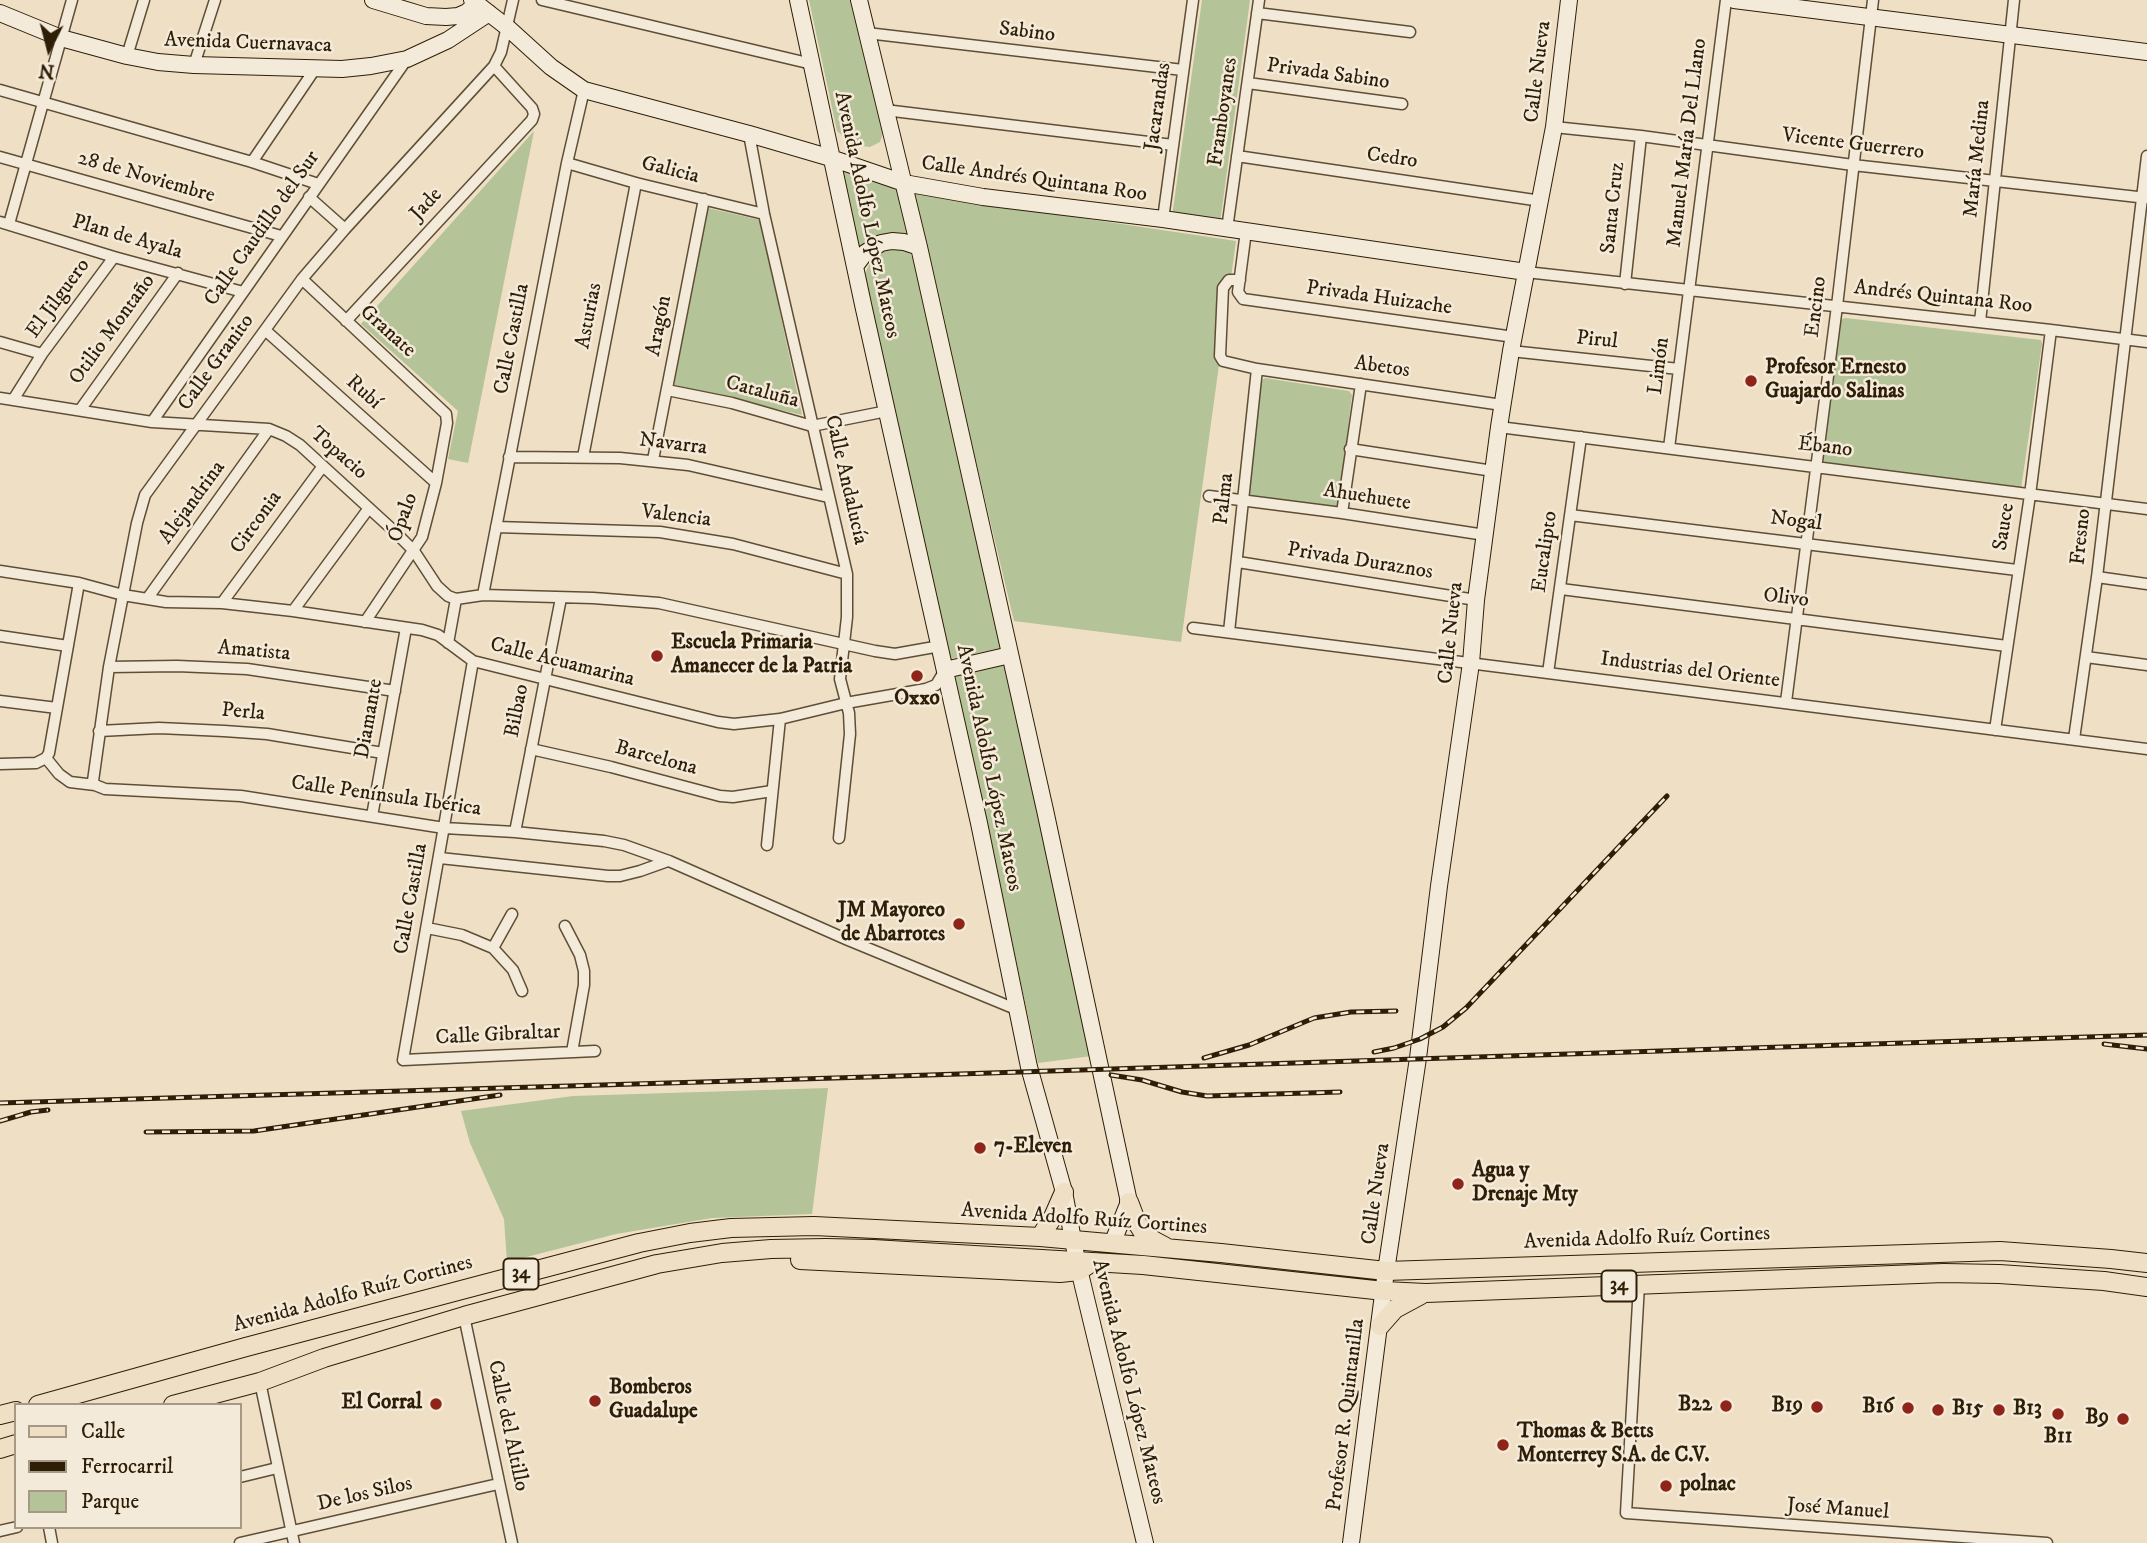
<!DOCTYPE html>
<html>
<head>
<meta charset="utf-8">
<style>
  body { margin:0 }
  #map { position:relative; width:2147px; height:1543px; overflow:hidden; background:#eedfc5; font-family:"IM FELL DW Pica",serif }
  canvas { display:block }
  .legend { position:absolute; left:14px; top:1403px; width:228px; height:126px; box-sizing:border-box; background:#f4ead9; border:2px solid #a59885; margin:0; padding:9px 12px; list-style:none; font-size:21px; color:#2e1e06 }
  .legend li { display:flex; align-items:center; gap:14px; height:35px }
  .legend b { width:35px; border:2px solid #a59885 }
  .north { position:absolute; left:14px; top:14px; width:70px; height:70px; -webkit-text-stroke:5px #f4ead9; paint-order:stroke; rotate:186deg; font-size:19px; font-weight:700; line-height:28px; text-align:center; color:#2e1e06 }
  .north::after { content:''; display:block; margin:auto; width:24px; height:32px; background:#2e1e06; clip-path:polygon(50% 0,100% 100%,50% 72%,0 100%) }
</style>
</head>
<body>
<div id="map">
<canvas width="2147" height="1543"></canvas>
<ul class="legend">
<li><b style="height:9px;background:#eedfc5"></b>Calle</li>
<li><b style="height:9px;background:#2e1e06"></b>Ferrocarril</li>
<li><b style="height:19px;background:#b4c398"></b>Parque</li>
</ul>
<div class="north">N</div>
</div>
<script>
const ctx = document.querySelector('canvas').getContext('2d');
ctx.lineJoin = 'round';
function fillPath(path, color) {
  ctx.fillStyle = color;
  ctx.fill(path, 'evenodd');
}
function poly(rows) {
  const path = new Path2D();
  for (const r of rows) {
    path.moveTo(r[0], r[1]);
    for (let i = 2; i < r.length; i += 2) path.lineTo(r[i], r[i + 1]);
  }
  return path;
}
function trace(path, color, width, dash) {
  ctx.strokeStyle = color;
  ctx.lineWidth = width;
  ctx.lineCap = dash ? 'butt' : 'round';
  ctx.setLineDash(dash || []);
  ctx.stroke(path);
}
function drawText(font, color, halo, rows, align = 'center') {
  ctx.font = font + ' "IM FELL DW Pica",serif';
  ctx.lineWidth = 5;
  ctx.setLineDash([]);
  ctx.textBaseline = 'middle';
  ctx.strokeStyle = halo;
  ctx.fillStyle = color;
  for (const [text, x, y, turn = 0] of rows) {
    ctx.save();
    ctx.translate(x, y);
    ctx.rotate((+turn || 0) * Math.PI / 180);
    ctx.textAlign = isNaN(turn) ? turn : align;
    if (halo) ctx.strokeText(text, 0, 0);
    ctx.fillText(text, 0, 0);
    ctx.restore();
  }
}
fillPath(poly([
  [809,0,854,0,884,130,880,142,870,147,853,145,837,131],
  [1202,0,1250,0,1220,223,1172,217],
  [534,131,468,463,448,459,458,411,361,324],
  [839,166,900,189,913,239,902,235,880,234,858,248],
  [912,193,1236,241,1181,642,1014,621],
  [708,208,760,220,802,415,674,385],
  [884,247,897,247,908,251,914,259,1002,648,950,659,864,276,874,254],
  [1845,318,2041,340,2042,344,2021,489,1826,465,1822,462,1840,320],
  [1265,378,1349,391,1352,395,1338,506,1333,509,1250,497,1247,491,1261,381],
  [1004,663,1092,1056,1038,1063,954,671],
  [828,1088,812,1214,712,1218,616,1234,507,1262,504,1219,470,1143,461,1111,573,1096]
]), '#b4c398');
const street = poly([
  [542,0,812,64],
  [1257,13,1410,32],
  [867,33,1183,70],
  [127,56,144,0],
  [194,65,215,0],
  [1248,83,1402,104],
  [0,90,252,162,318,184],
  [885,110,1173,145],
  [1554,127,1641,136,1853,165,2147,198],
  [749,134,764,214,847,574,847,617,840,679,849,713,850,734,839,838],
  [1237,156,1541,201],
  [0,157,281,236],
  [252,162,315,69],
  [567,163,636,183,764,214],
  [309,197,345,229],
  [1163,219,1193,0],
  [0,222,114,257,243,292],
  [9,224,72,0],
  [1227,229,1259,0],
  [1246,231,1238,292,1243,299,1514,337],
  [1526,272,2051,330,2147,342],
  [302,279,446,414,447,423,436,483,422,537,365,622],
  [1240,280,1229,280,1223,288,1220,356,1223,361,1257,369,1502,405],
  [1625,284,1641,136],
  [346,321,532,120,534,114,532,108,494,66],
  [1980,322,2014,0],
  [265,330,436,483],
  [0,342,42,354],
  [1511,351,1679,369],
  [667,390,732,403,812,426,887,411],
  [0,398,152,422,269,429,286,436,300,445,394,531,414,551,437,586,448,596,456,599],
  [13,400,42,354,114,257],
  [80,410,178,273],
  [152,422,407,59],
  [1499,427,2147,509],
  [1669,448,1726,0],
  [1350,449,1493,471],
  [509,457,620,458,688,465,828,497],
  [583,457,636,183],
  [653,460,704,199],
  [1209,496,1342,513,1485,535],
  [1342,513,1361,384],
  [1570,515,2017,570],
  [496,527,660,532,733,544,847,574],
  [1238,562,1476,600],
  [0,571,79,583,123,595,166,602,222,603,293,611,422,630,438,635,473,661,718,722,734,724,780,719,846,703,926,689,936,685,945,670],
  [2097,577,2147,584],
  [1561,589,2007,646],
  [483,595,567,163,584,90],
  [147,599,269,429],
  [456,599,483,595,593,598,659,603,875,651,895,654,940,646],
  [222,603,323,466],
  [293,611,369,508],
  [1193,628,2147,749],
  [1229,632,1257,369],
  [0,636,68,646],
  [448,643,456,599],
  [2086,657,2147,665],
  [473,661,403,1060,595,1051],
  [109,667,177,666,247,669,395,691],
  [1548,673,1581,437],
  [0,701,57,708],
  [1786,702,1837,306,1873,0],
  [1995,730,2030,495,2051,330],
  [99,731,159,728,224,731,267,734,383,753],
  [2074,739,2097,577,2147,156],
  [531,749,611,767,720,796,733,797,772,791],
  [46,758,59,774,70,782,95,785,105,789,241,796,444,828,515,832,604,841,624,845,669,861,848,940,1018,1010],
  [0,764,36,763,46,758,49,753,79,583],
  [95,785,93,781,109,667,137,523,145,495,302,279,345,229,494,66,501,52,513,0],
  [372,816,406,628],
  [515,832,561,598],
  [767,845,780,719],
  [440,858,608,876,620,876,640,871,668,861],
  [565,926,580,955,584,971,584,985,572,1052],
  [427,928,462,935,493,948,513,970,522,991],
  [493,948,512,914],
  [1639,1285,1626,1513,2047,1543],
  [464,1316,512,1543],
  [260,1382,294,1543],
  [240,1477,277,1468],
  [49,1527,52,1543],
  [0,1531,17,1527],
  [240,1543,498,1484]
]);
const secondary = poly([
  [373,0,426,16,446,17,458,16,467,12,476,4],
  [472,0,508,28,551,67,584,90,749,134,831,158,904,183,983,197,1163,219,1526,272],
  [798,0,864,309,979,823,1029,1067,1064,1192,1077,1261,1145,1543],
  [859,0,919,247,1045,810,1129,1202,1112,1244],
  [1734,0,2147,52],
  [0,13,61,38,127,56,158,62,194,65,342,69,371,66,407,59,448,40,489,13],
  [856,265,865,253,881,243,892,241,904,242,919,247],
  [945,670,1010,655],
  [1351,1543,1386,1271,1418,1058,1439,886,1471,663,1476,600,1499,427,1511,351,1554,127,1569,0]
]);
const primary = poly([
  [1129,1202,1137,1223,1142,1231,1153,1240,1166,1247],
  [1040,1237,1053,1217,1064,1192],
  [800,1260,1060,1273,1079,1271,1088,1265],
  [1380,1326,1395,1309,1421,1295],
  [38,1405,246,1347,639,1243,690,1233,731,1228,814,1226,1040,1237,1221,1253,1386,1271,2000,1251,2111,1259,2147,1263],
  [173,1405,260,1382,324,1358,464,1316,657,1264,722,1253,771,1249,826,1248,873,1249,1143,1265,1384,1291,1426,1293,1944,1273,1999,1274,2104,1281,2147,1287],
  [0,1415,16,1411],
  [0,1449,16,1444]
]);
trace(street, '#5e4e36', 13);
trace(secondary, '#2e1e06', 18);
trace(primary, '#2e1e06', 20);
trace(street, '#f4ead9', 10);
trace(secondary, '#f4ead9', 16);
trace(primary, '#eedfc5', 18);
const rail = poly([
  [2104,1044,2147,1049],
  [1374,1052,1394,1048,1420,1039,1443,1027,1466,1008,1667,796],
  [1204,1058,1249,1045,1314,1018,1351,1012,1396,1011],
  [1111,1075,1142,1080,1182,1092,1207,1096,1340,1092],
  [0,1103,868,1077,2147,1035],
  [0,1121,31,1112,48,1110],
  [146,1132,254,1131,500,1095]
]);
trace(rail, '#2e1e06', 5);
trace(rail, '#f4ead9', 2.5, [8]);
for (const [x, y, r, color] of [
  [1751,381,7,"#8f2418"],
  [657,656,7,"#8f2418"],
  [917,676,7,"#8f2418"],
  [959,924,7,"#8f2418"],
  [980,1148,7,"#8f2418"],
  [1458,1184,7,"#8f2418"],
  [595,1401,7,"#8f2418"],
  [436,1404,7,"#8f2418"],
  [1726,1406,7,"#8f2418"],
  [1817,1407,7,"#8f2418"],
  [1908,1408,7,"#8f2418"],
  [1938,1410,7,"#8f2418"],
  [1999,1410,7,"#8f2418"],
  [2058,1414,7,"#8f2418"],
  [2123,1419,7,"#8f2418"],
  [1503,1445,7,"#8f2418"],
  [1666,1486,7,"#8f2418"]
]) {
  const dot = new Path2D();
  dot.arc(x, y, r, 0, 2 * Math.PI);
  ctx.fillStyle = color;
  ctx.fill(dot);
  trace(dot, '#f4ead9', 2.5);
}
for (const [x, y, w] of [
  [521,1274,35],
  [1619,1286,35]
]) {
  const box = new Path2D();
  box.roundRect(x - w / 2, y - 15.5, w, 31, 5);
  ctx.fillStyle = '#f4ead9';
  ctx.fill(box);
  trace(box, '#2e1e06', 2);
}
drawText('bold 19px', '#2e1e06', null, [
  ["34",521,1274],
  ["34",1619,1286]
]);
drawText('21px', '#2e1e06', '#f4ead9', [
  ["Sabino",1027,33,7],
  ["Avenida Cuernavaca",248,44,2],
  ["Calle Nueva",1539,72,-83],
  ["Privada Sabino",1328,75,8],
  ["Jacarandas",1159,107,-82],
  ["Framboyanes",1224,112,-82],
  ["Manuel María Del Llano",1688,143,-83],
  ["Vicente Guerrero",1853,145,7],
  ["Cedro",1392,159,8],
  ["María Medina",1978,159,-84],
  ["Galicia",670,171,14],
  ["28 de Noviembre",146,178,16],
  ["Calle Andrés Quintana Roo",1034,180,8],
  ["Jade",427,205,-47],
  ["Santa Cruz",1614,208,-84],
  ["Avenida Adolfo López Mateos",866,215,78],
  ["Calle Caudillo del Sur",263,229,-55],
  ["Plan de Ayala",127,238,16],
  ["Andrés Quintana Roo",1943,298,6],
  ["El Jilguero",59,299,-54],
  ["Privada Huizache",1379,299,8],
  ["Encino",1817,307,-83],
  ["Asturias",590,316,-79],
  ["Aragón",660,326,-79],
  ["Otilio Montaño",113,330,-54],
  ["Granate",387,332,42],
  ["Calle Castilla",513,339,-79],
  ["Pirul",1597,341,6],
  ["Calle Granito",217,363,-54],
  ["Limón",1660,366,-83],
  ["Abetos",1382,368,8],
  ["Rubí",363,393,42],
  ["Cataluña",762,393,15],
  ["Navarra",673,445,7],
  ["Ébano",1825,448,7],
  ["Topacio",338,454,41],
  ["Calle Andalucía",845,480,77],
  ["Ahuehuete",1367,498,9],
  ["Palma",1225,499,-84],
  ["Alejandrina",193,503,-54],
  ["Valencia",676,517,7],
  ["Ópalo",404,518,-70],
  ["Nogal",1796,522,7],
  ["Circonia",257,523,-54],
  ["Sauce",2005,527,-81],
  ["Fresno",2082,537,-84],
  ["Eucalipto",1546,552,-82],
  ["Privada Duraznos",1360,562,9],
  ["Olivo",1786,599,7],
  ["Calle Nueva",1452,633,-84],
  ["Amatista",254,652,5],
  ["Calle Acuamarina",562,663,14],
  ["Industrias del Oriente",1690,671,7],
  ["Bilbao",518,711,-79],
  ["Perla",243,713,5],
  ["Diamante",370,719,-80],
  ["Barcelona",656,759,15],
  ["Avenida Adolfo López Mateos",988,768,78],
  ["Calle Península Ibérica",386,797,8],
  ["Calle Castilla",412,899,-80],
  ["Calle Gibraltar",498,1036,-3],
  ["Calle Nueva",1377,1194,-82],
  ["Avenida Adolfo Ruíz Cortines",1084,1220,4],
  ["Avenida Adolfo Ruíz Cortines",1647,1239,-2],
  ["Avenida Adolfo Ruíz Cortines",353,1295,-15],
  ["Avenida Adolfo López Mateos",1128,1382,76],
  ["Profesor R. Quintanilla",1347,1415,-83],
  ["Calle del Altillo",507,1426,78],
  ["De los Silos",365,1495,-13],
  ["José Manuel",1838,1510,4]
]);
drawText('bold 21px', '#2e1e06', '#f4ead9', [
  ["Profesor Ernesto",1765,369],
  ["Guajardo Salinas",1765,393],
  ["Escuela Primaria",671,644],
  ["Amanecer de la Patria",671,668],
  ["Oxxo",917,700,"center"],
  ["JM Mayoreo",945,912,"right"],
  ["de Abarrotes",945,936,"right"],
  ["7-Eleven",994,1148],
  ["Agua y",1472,1172],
  ["Drenaje Mty",1472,1196],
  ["Bomberos",609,1389],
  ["Guadalupe",609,1413],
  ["El Corral",422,1404,"right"],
  ["B22",1712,1406,"right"],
  ["B19",1803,1407,"right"],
  ["B16",1894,1408,"right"],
  ["B15",1952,1410],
  ["B13",2013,1410],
  ["B9",2109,1419,"right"],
  ["Thomas & Betts",1517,1433],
  ["Monterrey S.A. de C.V.",1517,1457],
  ["B11",2058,1438,"center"],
  ["polnac",1680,1486]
], 'left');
</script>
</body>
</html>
